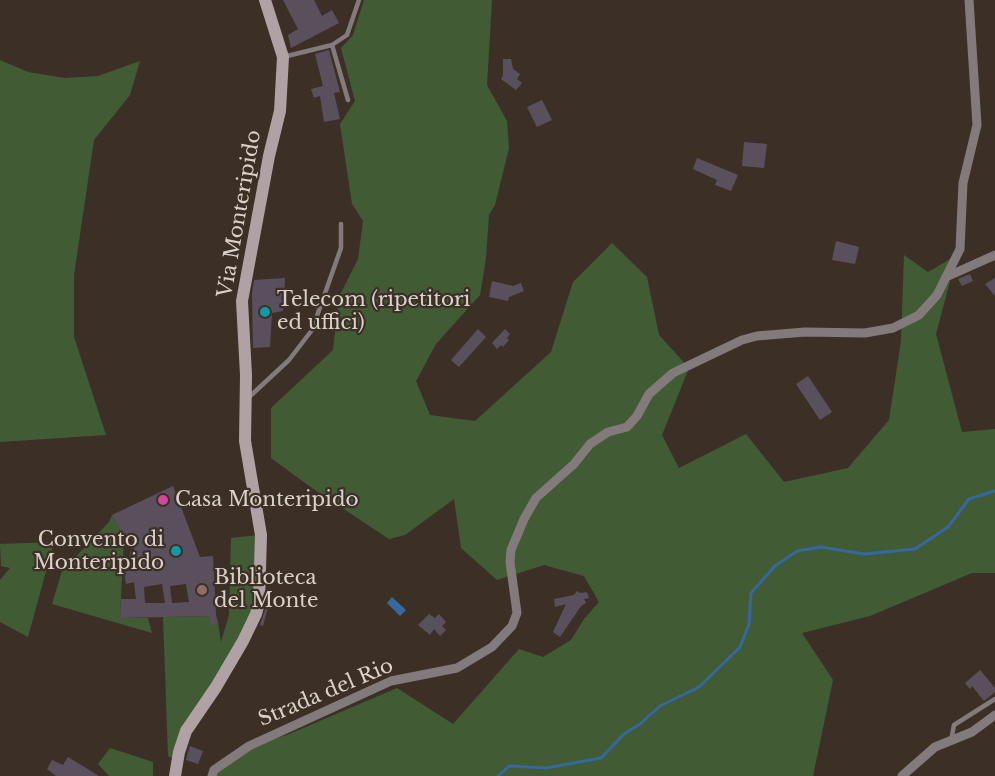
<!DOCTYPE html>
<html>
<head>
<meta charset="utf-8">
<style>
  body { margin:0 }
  canvas { display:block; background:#3c3026 }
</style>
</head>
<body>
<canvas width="995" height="776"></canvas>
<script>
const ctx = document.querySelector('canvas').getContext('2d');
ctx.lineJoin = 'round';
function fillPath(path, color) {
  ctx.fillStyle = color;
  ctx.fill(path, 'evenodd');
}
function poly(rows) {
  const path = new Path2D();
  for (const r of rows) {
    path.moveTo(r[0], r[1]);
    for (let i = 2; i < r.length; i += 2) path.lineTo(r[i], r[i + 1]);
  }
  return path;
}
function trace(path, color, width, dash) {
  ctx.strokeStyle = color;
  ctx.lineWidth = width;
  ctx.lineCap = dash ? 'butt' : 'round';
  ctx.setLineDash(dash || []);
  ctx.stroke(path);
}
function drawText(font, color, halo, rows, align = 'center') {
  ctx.font = font + ' "Libre Baskerville",serif';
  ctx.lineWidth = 4.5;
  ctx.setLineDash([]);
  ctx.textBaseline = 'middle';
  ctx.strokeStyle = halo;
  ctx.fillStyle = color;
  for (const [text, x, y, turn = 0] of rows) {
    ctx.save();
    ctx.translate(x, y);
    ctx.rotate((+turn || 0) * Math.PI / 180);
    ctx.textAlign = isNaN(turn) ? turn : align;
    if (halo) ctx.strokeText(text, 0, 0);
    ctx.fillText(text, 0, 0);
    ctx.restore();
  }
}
fillPath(poly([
  [364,0,492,0,487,85,507,121,509,148,495,205,489,215,486,258,480,295,436,344,416,381,430,415,475,421,551,352,573,282,612,243,647,277,659,335,689,368,662,435,679,468,746,434,784,482,848,468,889,420,901,341,904,255,928,272,957,255,936,334,962,432,995,429,995,573,972,573,870,616,802,633,833,680,813,776,212,776,249,746,287,735,397,688,453,724,519,649,543,657,571,640,584,619,599,602,584,576,544,565,497,580,461,548,454,499,405,535,389,539,312,488,271,458,271,408,333,350,339,297,358,259,363,221,352,204,340,124,355,101,341,48,353,35],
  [0,60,28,72,65,78,98,76,140,61,130,95,94,140,74,275,74,337,106,435,0,442],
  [112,515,124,537,120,618,148,618,152,633,52,604,62,571,109,522],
  [258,535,254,613,172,758,168,756,163,617,209,616,211,625,218,623,221,642,229,615,231,538],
  [54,542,28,637,0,622,0,580,10,568,1,566,0,544],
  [110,748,153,762,153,776,109,776,98,764]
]), '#415b35');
fillPath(poly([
  [392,597,406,610,400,616,387,603]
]), '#34689e');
trace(poly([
  [498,776,509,766,546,768,601,758,624,734,640,724,660,706,699,687,740,647,749,624,751,593,775,566,797,551,821,547,864,554,915,549,948,527,969,499,995,491]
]), '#34689e', 3);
fillPath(poly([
  [283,0,314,0,322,16,332,10,339,23,291,48,288,35,298,29],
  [329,50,340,92,334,93,340,119,324,122,320,96,314,98,311,89,323,86,315,54],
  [503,59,511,59,513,69,520,74,517,79,522,83,516,90,501,79,503,76],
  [542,100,552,120,537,127,527,107],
  [744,142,767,144,764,168,742,166],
  [697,158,738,175,731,191,715,185,717,180,693,169],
  [836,241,859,247,855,264,832,260],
  [970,274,973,281,962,286,958,279],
  [285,278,283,311,272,313,270,347,253,348,252,294,254,280],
  [995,278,995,296,985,284],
  [492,281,513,286,521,283,524,291,509,297,508,301,489,297],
  [478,329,486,337,459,367,451,360],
  [505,329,510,334,507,338,509,340,503,347,501,345,497,349,492,343],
  [808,376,832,412,820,420,796,384],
  [173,486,200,557,213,556,216,615,218,623,211,626,209,616,120,618,121,599,136,599,134,582,126,584,124,572,132,570,130,552,134,550,131,534,124,537,112,515],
  [162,584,165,603,145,603,144,587],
  [186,584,189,602,172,603,170,586],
  [577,591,580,593,587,592,589,598,584,599,586,603,581,606,560,637,553,632,566,604,555,607,554,599,574,595],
  [268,592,272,593,263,626,260,625,267,604],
  [429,614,435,618,439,614,446,622,442,626,446,630,440,636,434,629,430,635,418,625],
  [980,670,995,688,995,692,984,701,972,686,970,689,965,683],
  [190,746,203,751,198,764,186,760],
  [68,757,99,776,56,776,47,769,52,760,63,765]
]), '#5a505d');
trace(poly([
  [332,45,348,100],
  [283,57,332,45,347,35,359,0],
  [247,399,289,360,312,330,341,248,341,224],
  [951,741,954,725,995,699]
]), '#837a7b', 4.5);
trace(poly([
  [946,277,995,255],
  [212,776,214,770,249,746,391,681,457,668,492,647,512,626,517,613,510,562,511,550,524,519,536,498,574,464,590,444,608,432,627,427,637,416,649,394,673,373,742,340,757,336,805,332,865,333,893,328,919,315,937,295,960,249,963,183,977,125,969,0],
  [902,776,935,747,972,732,995,715]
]), '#837a7b', 9);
trace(poly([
  [175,776,179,752,186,731,216,687,243,641,256,614,259,602,261,535,245,441,246,375,242,301,269,156,280,111,283,57,265,0]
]), '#b0a1a4', 12);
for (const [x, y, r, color] of [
  [265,312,6,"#0f9aa8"],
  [163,500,6,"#d1479c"],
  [176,551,6,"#0f9aa8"],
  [202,590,6,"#8d6e63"]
]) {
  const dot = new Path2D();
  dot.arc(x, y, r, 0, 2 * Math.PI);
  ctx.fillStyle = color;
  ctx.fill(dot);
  trace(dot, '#3c3026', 2);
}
drawText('20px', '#d9d1ca', '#3c3026', [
  ["Via Monteripido",240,214,-80],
  ["Strada del Rio",326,693,-23]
]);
drawText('20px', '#d9d1ca', '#3c3026', [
  ["Telecom (ripetitori",277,300],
  ["ed uffici)",277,323],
  ["Casa Monteripido",175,500],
  ["Convento di",164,540,"right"],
  ["Monteripido",164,563,"right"],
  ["Biblioteca",214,578],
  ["del Monte",214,601]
], 'left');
</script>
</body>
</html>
